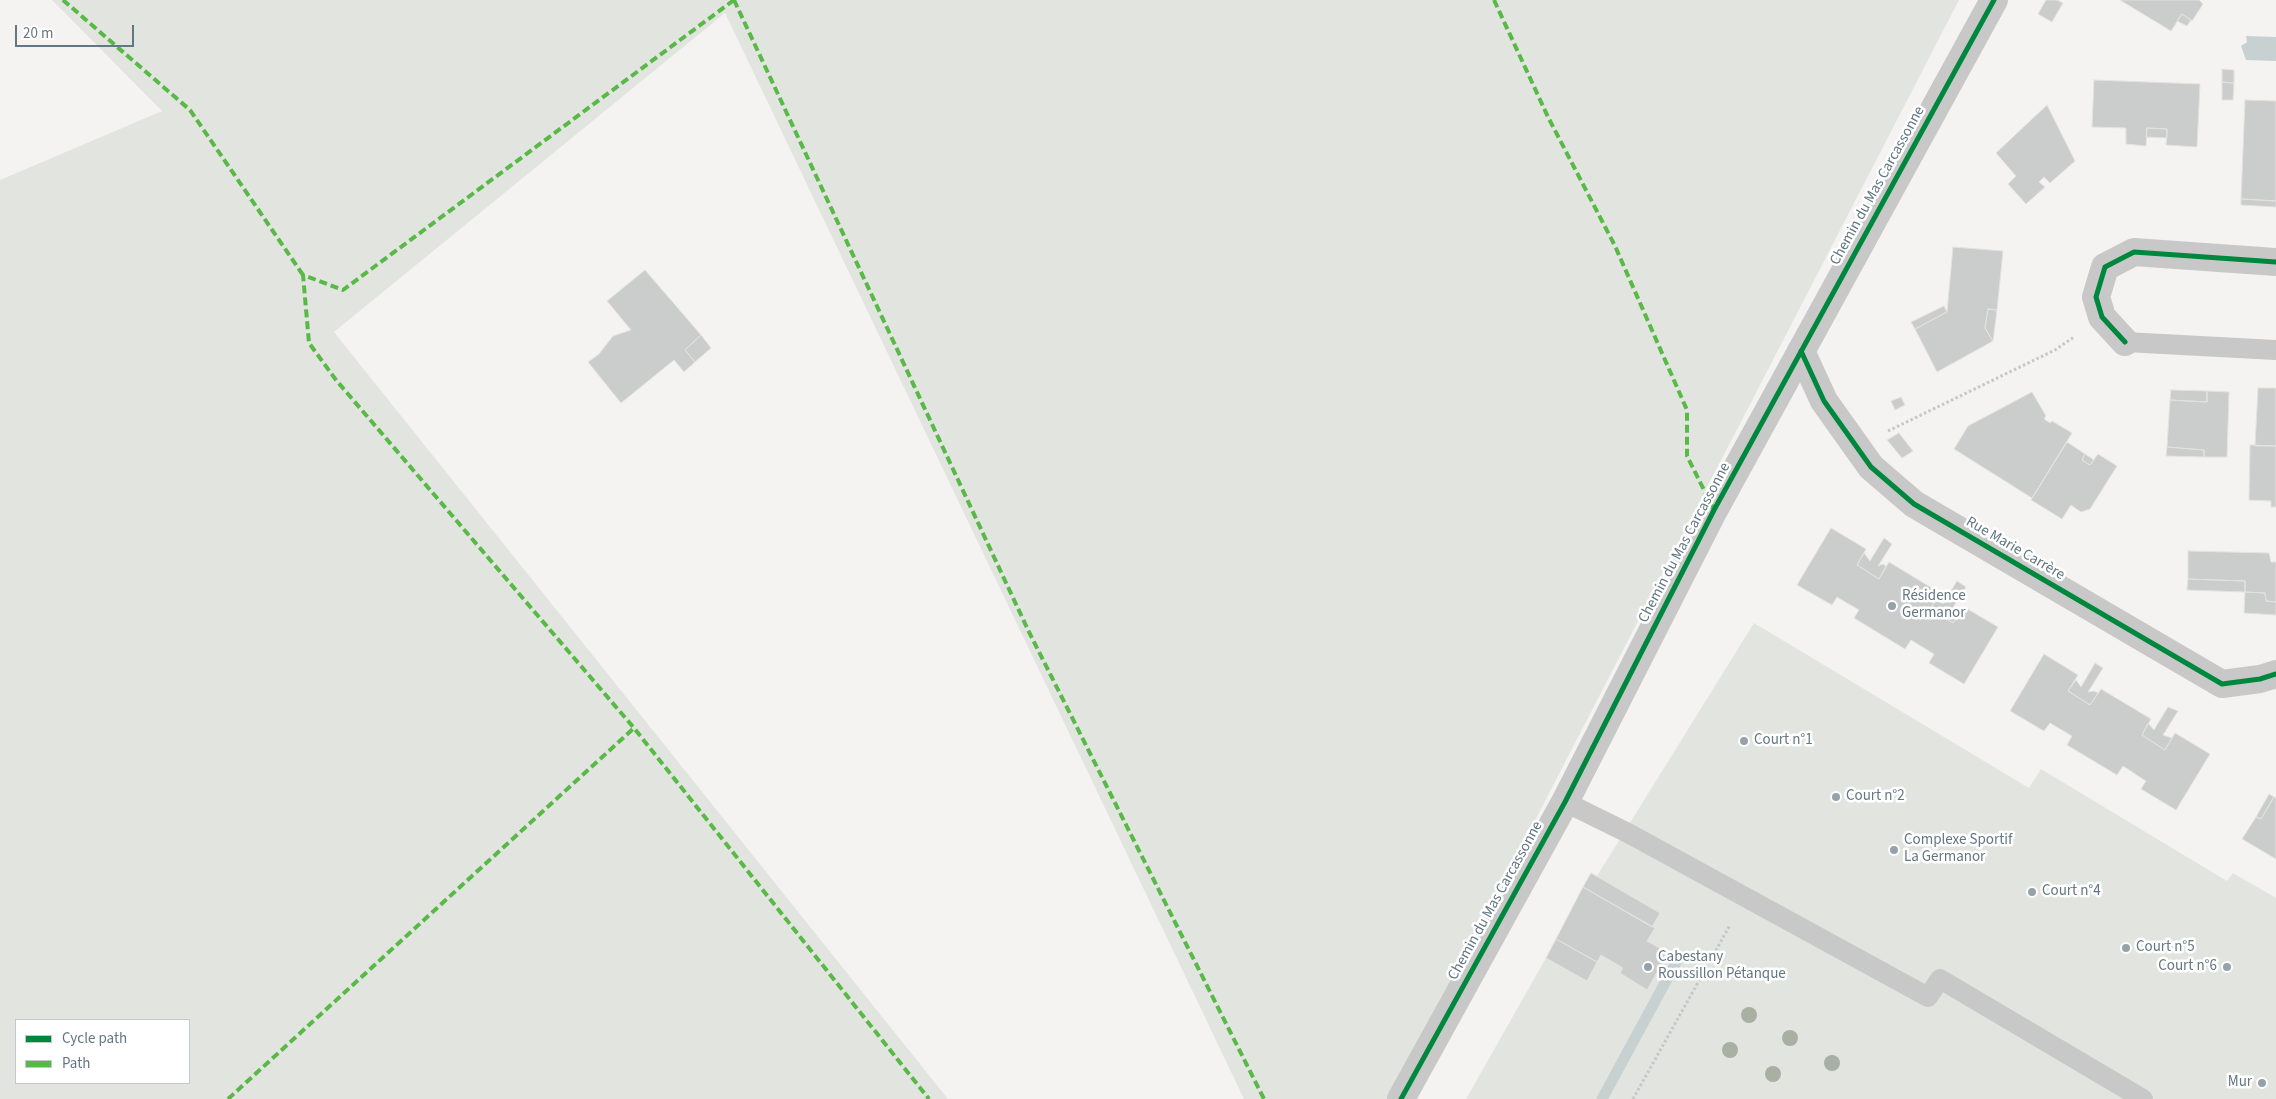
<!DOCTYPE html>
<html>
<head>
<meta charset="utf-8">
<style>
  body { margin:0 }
  #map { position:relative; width:2276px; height:1099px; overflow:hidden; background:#f4f3f1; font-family:"Source Sans 3",sans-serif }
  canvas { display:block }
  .legend { position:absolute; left:15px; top:1019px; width:175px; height:65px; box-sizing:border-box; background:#fff; border:1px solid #c1c9cd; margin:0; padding:6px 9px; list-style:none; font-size:15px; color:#637782 }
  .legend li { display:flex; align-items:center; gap:10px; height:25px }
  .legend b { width:25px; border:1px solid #c1c9cd }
  .scale { position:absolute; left:15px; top:25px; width:119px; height:22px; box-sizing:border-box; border:2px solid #637782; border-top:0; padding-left:6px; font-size:15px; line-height:18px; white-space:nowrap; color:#637782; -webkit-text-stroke:4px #fff; paint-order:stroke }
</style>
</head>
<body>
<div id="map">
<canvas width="2276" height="1099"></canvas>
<ul class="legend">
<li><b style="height:6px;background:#00873e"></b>Cycle path</li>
<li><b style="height:6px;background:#58b947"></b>Path</li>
</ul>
<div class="scale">20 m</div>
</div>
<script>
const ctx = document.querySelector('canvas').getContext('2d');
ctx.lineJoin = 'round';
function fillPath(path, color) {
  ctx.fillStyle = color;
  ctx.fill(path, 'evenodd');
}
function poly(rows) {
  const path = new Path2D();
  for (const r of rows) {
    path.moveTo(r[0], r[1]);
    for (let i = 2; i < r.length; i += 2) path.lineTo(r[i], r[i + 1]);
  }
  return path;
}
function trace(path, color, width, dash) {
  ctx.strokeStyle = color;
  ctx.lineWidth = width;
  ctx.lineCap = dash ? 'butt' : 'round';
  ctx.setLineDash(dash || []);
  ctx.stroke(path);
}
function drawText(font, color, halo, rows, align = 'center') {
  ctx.font = font + ' "Source Sans 3",sans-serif';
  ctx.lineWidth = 5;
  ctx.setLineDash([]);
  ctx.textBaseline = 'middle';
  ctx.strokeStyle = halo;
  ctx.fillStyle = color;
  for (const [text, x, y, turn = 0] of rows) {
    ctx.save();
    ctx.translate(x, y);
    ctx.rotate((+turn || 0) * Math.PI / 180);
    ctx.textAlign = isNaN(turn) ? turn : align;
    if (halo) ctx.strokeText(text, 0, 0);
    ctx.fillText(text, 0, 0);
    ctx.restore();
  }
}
fillPath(poly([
  [52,0,1959,0,1391,1099,1244,1099,725,13,334,332,948,1099,0,1099,0,180,162,111],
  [16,1020,189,1020,189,1083,16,1083],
  [1754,623,2029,788,2041,769,2227,881,2233,873,2276,898,2276,1099,1466,1099,1546,958]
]), '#e2e5df');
fillPath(poly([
  [2246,36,2276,37,2276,61,2246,60,2241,46,2247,42]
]), '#c7d1d2');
trace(poly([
  [1602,1099,1679,957]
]), '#c7d1d2', 11);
const building = poly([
  [2046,0,2057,0,2063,3,2052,22,2038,14,2046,0],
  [2120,0,2199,0,2203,4,2192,21,2182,14,2171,31,2120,0],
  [2182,14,2191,20,2187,26,2177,21,2182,14],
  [2222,69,2234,70,2234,83,2222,82,2222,69],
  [2094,80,2200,84,2197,147,2166,145,2167,129,2147,128,2146,146,2126,144,2126,128,2092,127,2094,80],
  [2222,82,2234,83,2233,100,2222,100,2222,82],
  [2245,100,2276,101,2276,201,2241,199,2245,100],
  [2047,105,2075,161,2050,183,2044,177,2039,182,2045,187,2026,204,2008,184,2016,176,1996,153,2047,105],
  [2147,128,2167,129,2167,138,2146,137,2147,128],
  [2241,199,2276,201,2276,207,2241,205,2241,199],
  [1953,247,2003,251,1997,310,1988,309,1985,328,1993,341,1937,372,1915,329,1947,312,1953,247],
  [645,270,701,335,685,350,695,362,684,372,674,360,621,403,588,362,599,354,613,336,631,330,607,301,645,270],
  [1944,306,1947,312,1915,329,1911,322,1944,306],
  [1988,309,1997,310,1993,341,1985,328,1988,309],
  [701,335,711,348,695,362,685,350,701,335],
  [2258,388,2276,388,2276,446,2255,446,2258,388],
  [2171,390,2207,391,2207,402,2170,400,2171,390],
  [2207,391,2229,392,2227,457,2204,457,2204,450,2167,447,2170,400,2207,402,2207,391],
  [2032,392,2046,416,2044,419,2050,423,2052,421,2072,433,2032,498,1954,449,1968,426,2032,392],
  [1901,397,1905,405,1895,410,1891,401,1901,397],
  [1899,433,1913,451,1902,458,1887,440,1899,433],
  [2067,442,2085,454,2082,460,2090,465,2098,454,2117,466,2090,509,2081,512,2071,505,2062,519,2031,500,2067,442],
  [2250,445,2276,446,2276,507,2271,507,2271,501,2249,500,2250,445],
  [2167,447,2204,450,2204,457,2166,456,2167,447],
  [2085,454,2094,460,2090,465,2082,460,2085,454],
  [1831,528,1866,549,1857,565,1879,579,1889,562,1940,593,1930,609,1953,623,1964,607,1998,627,1964,684,1929,663,1934,654,1911,640,1905,649,1854,618,1859,610,1837,597,1832,605,1797,585,1831,528],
  [1884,538,1892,544,1878,566,1883,564,1886,566,1879,579,1857,565,1864,553,1870,561,1884,538],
  [2188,551,2269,553,2271,562,2276,562,2276,602,2266,601,2265,593,2245,592,2245,581,2188,579,2188,551],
  [2188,579,2245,581,2245,592,2187,590,2188,579],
  [1957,581,1966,587,1952,609,1956,608,1961,611,1953,623,1930,609,1938,597,1943,604,1957,581],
  [2245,592,2265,593,2266,601,2276,602,2276,615,2244,613,2245,592],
  [2044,654,2078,675,2068,691,2090,705,2101,689,2151,719,2142,735,2165,750,2175,733,2210,754,2176,810,2141,789,2146,781,2123,766,2117,775,2067,745,2072,736,2050,723,2044,731,2010,711,2044,654],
  [2095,663,2103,668,2088,692,2094,691,2098,693,2090,705,2068,691,2076,680,2081,687,2095,663],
  [2168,707,2178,711,2163,735,2172,738,2165,750,2142,735,2148,723,2154,730,2168,707],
  [2269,794,2274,797,2261,819,2256,817,2269,794],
  [2274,797,2276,798,2276,859,2242,839,2256,817,2261,819,2274,797],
  [1591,873,1660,913,1652,927,1583,887,1591,873],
  [1583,887,1655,928,1647,941,1668,953,1647,990,1620,973,1623,968,1601,955,1597,962,1556,939,1583,887],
  [1556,939,1597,962,1587,981,1546,958,1556,939]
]);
fillPath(building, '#cbcccc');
trace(building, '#e3e2e1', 1);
trace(poly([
  [1888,431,2055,350,2074,337],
  [1633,1099,1730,925]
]), '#c5c7c7', 3, [2.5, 2.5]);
trace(poly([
  [2125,342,2276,350],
  [1565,802,1628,833,1928,997,1940,979,2143,1099]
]), '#c8c8c9', 20);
trace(poly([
  [2125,342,2102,317,2096,297,2105,267,2134,252,2276,262],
  [1801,351,1824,401,1871,467,1914,504,2222,684,2260,679,2276,674],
  [1401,1099,1565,802,1714,510,1994,0]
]), '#c8c8c9', 28);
trace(poly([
  [63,0,190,110,303,275],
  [734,0,343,290,303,275,309,343,336,380,634,728,929,1099],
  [734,0,1029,632,1264,1099],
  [1494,0,1548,117,1615,246,1687,410,1687,456,1714,510],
  [228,1099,634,728]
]), '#58b947', 4, [8, 4]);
trace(poly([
  [2125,342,2102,317,2096,297,2105,267,2134,252,2276,262],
  [1801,351,1824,401,1871,467,1914,504,2222,684,2260,679,2276,674],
  [1401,1099,1565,802,1714,510,1994,0]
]), '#00873e', 5);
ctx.fillStyle = '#a7b0a2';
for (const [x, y] of [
  [1749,1015],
  [1790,1038],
  [1730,1050],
  [1832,1063],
  [1773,1074]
]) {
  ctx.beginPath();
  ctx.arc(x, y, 8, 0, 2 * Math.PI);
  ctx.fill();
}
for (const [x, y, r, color] of [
  [1892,606,5,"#96a2a9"],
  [1744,741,5,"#96a2a9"],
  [1836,797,5,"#96a2a9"],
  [1894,850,5,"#96a2a9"],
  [2032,892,5,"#96a2a9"],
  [2126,948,5,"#96a2a9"],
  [1648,967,5,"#96a2a9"],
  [2227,967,5,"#96a2a9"],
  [2262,1083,5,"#96a2a9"]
]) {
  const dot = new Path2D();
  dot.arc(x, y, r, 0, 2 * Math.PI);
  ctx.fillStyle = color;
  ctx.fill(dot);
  trace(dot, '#fff', 2);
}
drawText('15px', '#637782', '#fff', [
  ["Chemin du Mas Carcassonne",1878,186,-61],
  ["Chemin du Mas Carcassonne",1685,543,-62],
  ["Rue Marie Carrère",2015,549,30],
  ["Chemin du Mas Carcassonne",1496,901,-61]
]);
drawText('15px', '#637782', '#fff', [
  ["Résidence",1902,597],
  ["Germanor",1902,614],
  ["Court n°1",1754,741],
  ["Court n°2",1846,797],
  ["Complexe Sportif",1904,841],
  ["La Germanor",1904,858],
  ["Court n°4",2042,892],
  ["Court n°5",2136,948],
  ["Cabestany",1658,958],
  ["Roussillon Pétanque",1658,975],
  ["Court n°6",2217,967,"right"],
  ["Mur",2252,1083,"right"]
], 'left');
</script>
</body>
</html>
